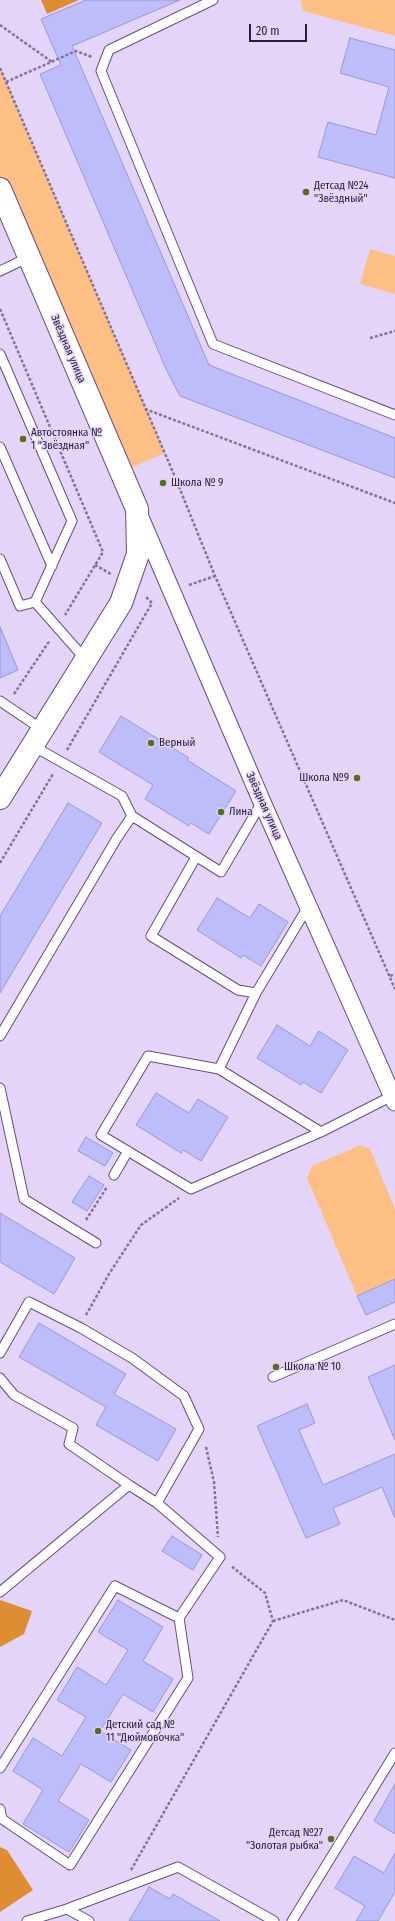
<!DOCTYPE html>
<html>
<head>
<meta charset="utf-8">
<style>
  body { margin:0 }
  #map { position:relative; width:395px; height:1921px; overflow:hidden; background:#e4d4f9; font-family:"Fira Sans Condensed",sans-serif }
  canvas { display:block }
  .scale { position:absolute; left:249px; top:24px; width:58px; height:18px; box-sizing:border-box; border:2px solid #271c33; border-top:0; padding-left:5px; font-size:12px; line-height:14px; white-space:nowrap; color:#271c33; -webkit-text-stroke:3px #e4d4f9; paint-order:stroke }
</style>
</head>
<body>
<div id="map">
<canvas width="395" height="1921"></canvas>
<div class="scale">20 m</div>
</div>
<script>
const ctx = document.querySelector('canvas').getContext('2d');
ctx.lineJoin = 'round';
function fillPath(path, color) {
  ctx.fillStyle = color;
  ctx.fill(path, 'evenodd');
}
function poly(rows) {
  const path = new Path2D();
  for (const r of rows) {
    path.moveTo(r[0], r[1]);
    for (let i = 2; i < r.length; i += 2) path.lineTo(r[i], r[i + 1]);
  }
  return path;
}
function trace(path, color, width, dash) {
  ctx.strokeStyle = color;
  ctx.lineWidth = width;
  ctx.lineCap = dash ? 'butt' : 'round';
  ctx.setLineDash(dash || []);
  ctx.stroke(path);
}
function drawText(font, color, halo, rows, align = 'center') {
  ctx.font = font + ' "Fira Sans Condensed",sans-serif';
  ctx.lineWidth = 3;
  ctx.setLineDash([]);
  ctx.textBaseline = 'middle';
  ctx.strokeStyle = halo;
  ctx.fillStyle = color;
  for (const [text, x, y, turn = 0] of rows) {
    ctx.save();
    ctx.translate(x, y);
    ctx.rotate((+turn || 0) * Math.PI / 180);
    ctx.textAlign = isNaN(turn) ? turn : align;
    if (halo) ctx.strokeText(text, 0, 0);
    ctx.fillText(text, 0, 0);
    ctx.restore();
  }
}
fillPath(poly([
  [301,0,395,0,395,36,303,11],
  [0,68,165,453,121,472,0,189],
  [370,249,395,256,395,294,360,284],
  [361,1145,370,1149,395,1209,395,1279,357,1296,307,1178,312,1166]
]), '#fdbf84');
fillPath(poly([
  [41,0,79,0,47,14],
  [0,1600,32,1611,24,1634,0,1647],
  [0,1847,7,1850,33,1890,0,1912]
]), '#de8d33');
const building = poly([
  [86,0,180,0,72,46,209,365,395,438,395,478,180,396,166,369,40,74,61,65,41,19,86,0],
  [350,38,395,50,395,178,318,157,328,122,376,135,389,87,340,73,350,38],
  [0,627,18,670,0,678,0,627],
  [121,716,189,758,187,760,236,791,209,834,191,823,189,826,145,799,153,785,99,752,121,716],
  [68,803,102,823,0,993,0,916,68,803],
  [217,898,250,918,259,904,288,922,261,966,243,955,241,958,197,930,217,898],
  [277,1025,310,1046,319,1031,348,1050,321,1093,303,1082,301,1085,257,1058,277,1025],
  [156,1093,189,1113,198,1099,228,1117,201,1161,183,1150,181,1153,136,1125,156,1093],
  [86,1137,113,1153,105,1166,78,1151,86,1137],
  [89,1176,104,1185,87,1211,72,1202,89,1176],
  [0,1213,75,1258,54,1294,0,1262,0,1213],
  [395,1279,395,1302,366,1315,357,1296,395,1279],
  [39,1323,126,1374,114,1394,176,1429,158,1461,96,1425,106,1407,19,1357,39,1323],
  [395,1365,395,1440,368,1377,395,1365],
  [307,1404,315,1423,299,1430,323,1485,395,1454,395,1518,382,1487,333,1508,340,1524,306,1538,257,1426,307,1404],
  [172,1536,202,1555,193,1570,162,1551,172,1536],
  [118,1600,163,1627,143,1661,173,1679,153,1712,123,1694,100,1731,131,1750,111,1782,81,1764,58,1801,89,1820,69,1852,23,1824,43,1790,13,1771,33,1738,62,1756,86,1717,57,1700,77,1667,106,1685,128,1650,98,1632,118,1600],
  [395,1784,395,1834,374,1821,395,1784],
  [395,1853,395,1892,378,1921,356,1921,365,1906,335,1888,354,1856,384,1873,395,1853],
  [149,1887,170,1899,173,1894,220,1921,129,1921,149,1887]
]);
fillPath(building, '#bdbdfc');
trace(building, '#9898d4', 1);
const service = poly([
  [213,0,109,50,101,71,213,344,395,415],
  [0,271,29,257],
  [0,354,72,521,35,602],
  [0,447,52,566],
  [0,559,20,606,35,602,86,660],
  [0,701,43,730],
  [33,746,122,796,132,816,221,872,262,802],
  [196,857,151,936,238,990,256,993,309,905],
  [256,993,219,1069,148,1056,101,1135,191,1189,321,1132,392,1096],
  [0,1036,117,838,132,816],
  [219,1069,321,1132],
  [0,1088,24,1199,96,1243],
  [114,1175,128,1151],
  [0,1353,29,1302,81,1328,132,1358,184,1396,199,1429,157,1503],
  [273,1377,395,1324],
  [0,1378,14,1395,73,1428,69,1444,129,1485],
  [0,1592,129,1485,157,1503,220,1557,179,1618,188,1678,70,1865,2,1819,0,1809],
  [0,1768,115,1586,179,1618],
  [67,1909,89,1921],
  [27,1921,67,1909,178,1867,274,1921],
  [292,1921,395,1753]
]);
const minor = poly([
  [139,515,262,802,395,1102]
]);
const tertiary = poly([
  [0,189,137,509,138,554,121,603,0,798]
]);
trace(service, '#664e83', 11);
trace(minor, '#664e83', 19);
trace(tertiary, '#664e83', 24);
trace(poly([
  [0,25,52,62],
  [0,68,175,477,215,576,395,989],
  [6,82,76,51,92,57],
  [0,309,103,552,65,615],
  [370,338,395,331],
  [145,409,395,503],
  [95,565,111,574],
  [189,585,215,576],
  [14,694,50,640],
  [67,750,152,603,145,596],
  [0,863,53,774],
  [390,976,395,974],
  [86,1220,107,1187],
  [86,1315,109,1274,141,1225,179,1198],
  [206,1447,214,1482,218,1537],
  [273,1621,343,1600,395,1620],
  [131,1870,273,1621,265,1593,231,1566]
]), '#827492', 2.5, [3, 2]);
trace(service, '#fff', 9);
trace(minor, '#fff', 17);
trace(tertiary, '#fff', 22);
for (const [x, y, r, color] of [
  [306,192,4,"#576e1f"],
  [23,439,4,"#576e1f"],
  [163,483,4,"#576e1f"],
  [151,743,4,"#576e1f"],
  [357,778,4,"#576e1f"],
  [221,812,4,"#576e1f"],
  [276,1367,4,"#576e1f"],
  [98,1731,4,"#576e1f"],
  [331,1839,4,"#576e1f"]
]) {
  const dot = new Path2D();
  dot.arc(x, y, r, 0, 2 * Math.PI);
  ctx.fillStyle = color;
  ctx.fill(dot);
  trace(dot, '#e4d4f9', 1.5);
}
drawText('11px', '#271c33', '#e4d4f9', [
  ["Детсад №24",314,186],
  ["\"Звёздный\"",314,199],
  ["Автостоянка №",31,433],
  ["1 \"Звёздная\"",31,446],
  ["Школа № 9",171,483],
  ["Верный",159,743],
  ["Школа №9",349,778,"right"],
  ["Лина",229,812],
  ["Школа № 10",284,1367],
  ["Детский сад №",106,1725],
  ["11 \"Дюймовочка\"",106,1738],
  ["Детсад №27",323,1833,"right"],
  ["\"Золотая рыбка\"",323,1846,"right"]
], 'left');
drawText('11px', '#271c33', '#e4d4f9', [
  ["Звёздная улица",68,349,67],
  ["Звёздная улица",264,806,66]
]);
</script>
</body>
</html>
